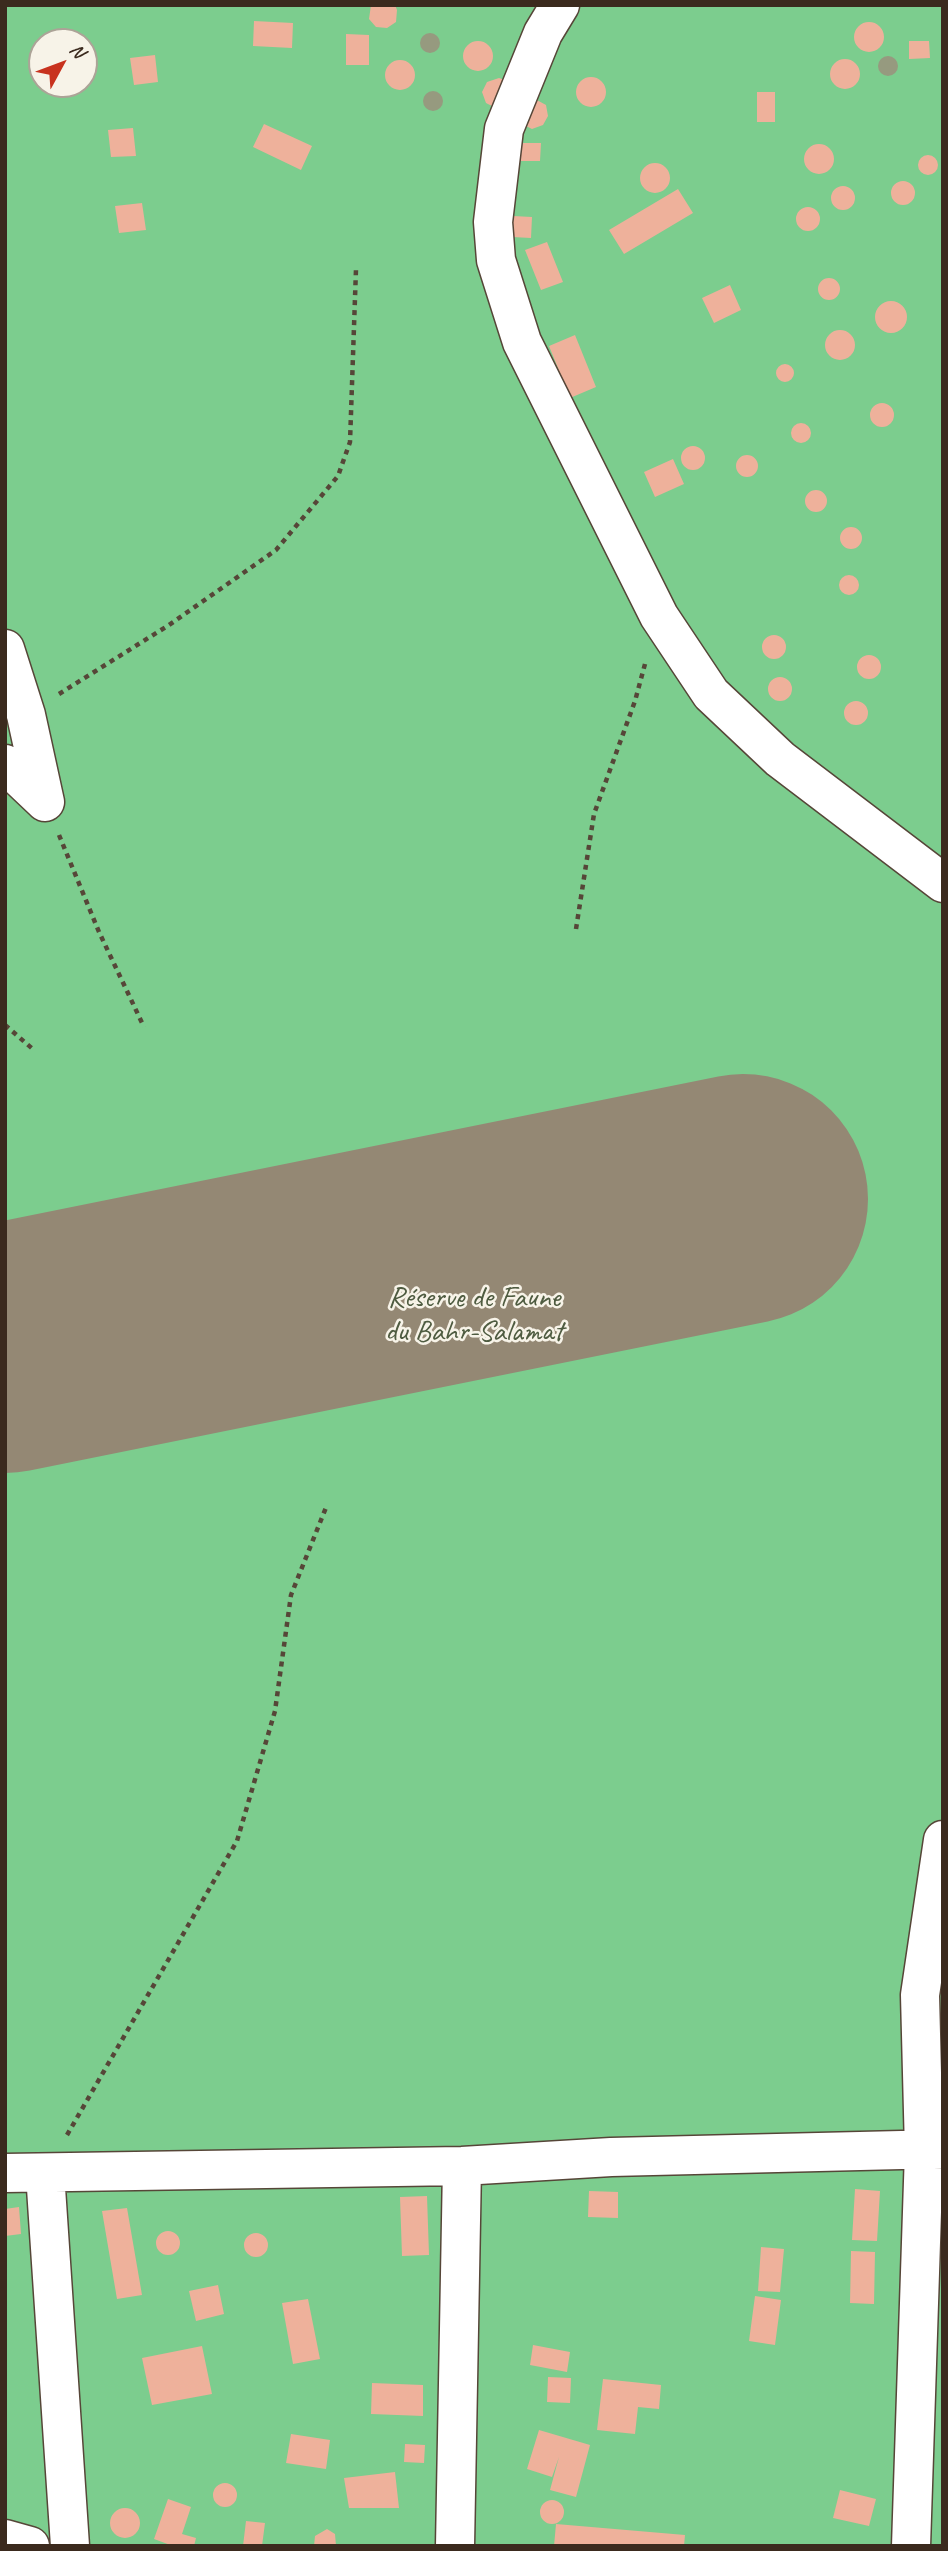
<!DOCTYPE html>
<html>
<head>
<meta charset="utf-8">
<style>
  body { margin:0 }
  #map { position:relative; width:948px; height:2551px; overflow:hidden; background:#eee6cb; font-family:Caveat,sans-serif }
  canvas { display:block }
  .frame { position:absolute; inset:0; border:7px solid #3b2a1e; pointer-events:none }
  .north { position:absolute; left:28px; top:28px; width:70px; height:70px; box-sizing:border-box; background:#f7f3e8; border:2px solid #aca397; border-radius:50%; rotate:49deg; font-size:19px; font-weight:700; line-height:28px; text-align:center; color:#3b2a1e }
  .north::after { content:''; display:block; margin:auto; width:24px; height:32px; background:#c8321e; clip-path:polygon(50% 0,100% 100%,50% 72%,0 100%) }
</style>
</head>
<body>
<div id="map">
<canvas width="948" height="2551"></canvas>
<div class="frame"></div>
<div class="north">N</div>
</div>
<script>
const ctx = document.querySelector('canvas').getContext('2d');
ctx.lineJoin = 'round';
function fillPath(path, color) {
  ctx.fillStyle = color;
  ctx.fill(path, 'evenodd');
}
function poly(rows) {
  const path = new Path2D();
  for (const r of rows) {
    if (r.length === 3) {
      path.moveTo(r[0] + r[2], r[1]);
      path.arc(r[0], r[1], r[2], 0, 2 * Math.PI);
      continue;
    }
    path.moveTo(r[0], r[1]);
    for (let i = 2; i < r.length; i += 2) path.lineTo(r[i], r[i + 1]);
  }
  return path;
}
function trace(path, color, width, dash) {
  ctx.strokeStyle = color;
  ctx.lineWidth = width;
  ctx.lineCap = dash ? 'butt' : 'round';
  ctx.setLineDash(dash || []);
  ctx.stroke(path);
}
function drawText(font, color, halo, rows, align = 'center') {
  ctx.font = font + ' Caveat,sans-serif';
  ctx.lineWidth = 5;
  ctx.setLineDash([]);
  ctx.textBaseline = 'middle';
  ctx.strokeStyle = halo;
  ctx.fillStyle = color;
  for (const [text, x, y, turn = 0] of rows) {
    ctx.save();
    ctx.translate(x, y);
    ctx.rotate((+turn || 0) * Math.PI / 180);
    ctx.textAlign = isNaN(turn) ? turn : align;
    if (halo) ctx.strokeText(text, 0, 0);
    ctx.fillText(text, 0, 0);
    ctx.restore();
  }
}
fillPath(poly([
  [5,5,943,5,943,2546,5,2546],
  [42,42,84,42,84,84,42,84]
]), '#7ccd8e');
trace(poly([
  [5,1348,743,1199]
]), '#948874', 250);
fillPath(poly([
  [371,5,395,5,397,10,396,22,387,28,376,27,369,19],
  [254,21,293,23,292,48,253,46],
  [869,37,15],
  [346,34,369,35,369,65,346,65],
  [909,41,929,41,930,58,909,59],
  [478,56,15],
  [155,55,158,82,134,85,130,58],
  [845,74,15],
  [400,75,15],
  [591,92,15],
  [499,78,505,80,496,108,486,103,482,92,487,82],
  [757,92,775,92,775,122,757,122],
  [535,99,546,105,548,116,543,125,532,129,522,124],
  [264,124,312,146,301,170,253,147],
  [133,128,136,156,111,157,108,130],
  [515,143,541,143,540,161,514,161],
  [819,159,15],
  [928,165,10],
  [655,178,15],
  [903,193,12],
  [843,198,12],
  [678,189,693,213,624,254,609,230],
  [142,203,146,230,119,233,115,206],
  [808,219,12],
  [513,216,532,217,531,238,512,237],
  [547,242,563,282,541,290,525,250],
  [829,289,11],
  [730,285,741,310,714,323,702,298],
  [891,317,16],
  [840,345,15],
  [575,335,596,387,570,398,549,346],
  [785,373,9],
  [882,415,12],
  [801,433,10],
  [693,458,12],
  [747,466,11],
  [673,459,684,484,655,497,644,472],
  [816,501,11],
  [851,538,11],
  [849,585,10],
  [774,647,12],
  [869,667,12],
  [780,689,12],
  [856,713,12],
  [855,2189,880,2191,877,2241,852,2240],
  [589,2191,618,2192,618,2218,588,2217],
  [427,2196,429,2255,402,2256,400,2197],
  [19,2207,21,2234,5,2236,5,2209],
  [127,2208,142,2295,117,2299,102,2211],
  [168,2243,12],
  [256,2245,12],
  [761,2247,784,2249,780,2292,758,2291],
  [851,2251,875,2252,874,2304,850,2303],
  [218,2285,224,2314,196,2321,189,2291],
  [755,2296,781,2300,775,2345,749,2341],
  [308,2299,320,2359,293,2364,282,2303],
  [533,2345,570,2352,567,2372,530,2365],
  [202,2346,212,2394,152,2405,142,2358],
  [548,2377,571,2378,570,2403,547,2402],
  [603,2379,661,2385,659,2409,638,2407,635,2434,597,2430],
  [372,2383,423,2385,423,2416,371,2414],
  [539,2430,590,2445,576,2497,550,2490,559,2457,552,2477,527,2469],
  [291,2434,330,2440,326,2469,286,2463],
  [405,2444,425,2445,424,2463,404,2462],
  [395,2472,399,2508,349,2508,344,2478],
  [225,2495,12],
  [840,2490,876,2499,869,2526,833,2518],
  [168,2499,191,2507,182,2534,196,2538,194,2546,173,2546,154,2539],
  [552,2512,12],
  [125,2523,15],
  [246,2521,265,2523,262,2546,243,2546],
  [556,2524,685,2535,684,2546,554,2546],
  [327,2529,335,2534,336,2546,314,2546,315,2536]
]), '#eeb19b');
const minor = poly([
  [560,5,543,33,504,129,493,222,496,260,522,342,659,616,711,694,780,759,943,883],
  [5,649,26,715,45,802],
  [5,764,45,802],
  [5,2173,462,2166,611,2157,943,2149],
  [45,2173,70,2546],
  [5,2539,30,2546],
  [455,2546,462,2166],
  [911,2546,924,2151,920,1995,943,1840]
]);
trace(minor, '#564638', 41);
trace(poly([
  [59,694,169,625,276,550,338,476,350,442,356,269],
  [59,835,99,932,144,1027],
  [576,929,594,814,635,701,645,664],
  [5,1025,35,1051],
  [67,2135,237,1841,275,1711,291,1595,327,1505]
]), '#564638', 4.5, [5, 5]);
trace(minor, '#fff', 38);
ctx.fillStyle = '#969a7f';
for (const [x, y] of [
  [430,43],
  [888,66],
  [433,101]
]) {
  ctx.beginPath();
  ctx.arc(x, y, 10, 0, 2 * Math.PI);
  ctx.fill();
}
drawText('30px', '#4e5b40', '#f7f3e8', [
  ["Réserve de Faune",474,1298],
  ["du Bahr-Salamat",474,1332]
]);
</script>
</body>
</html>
